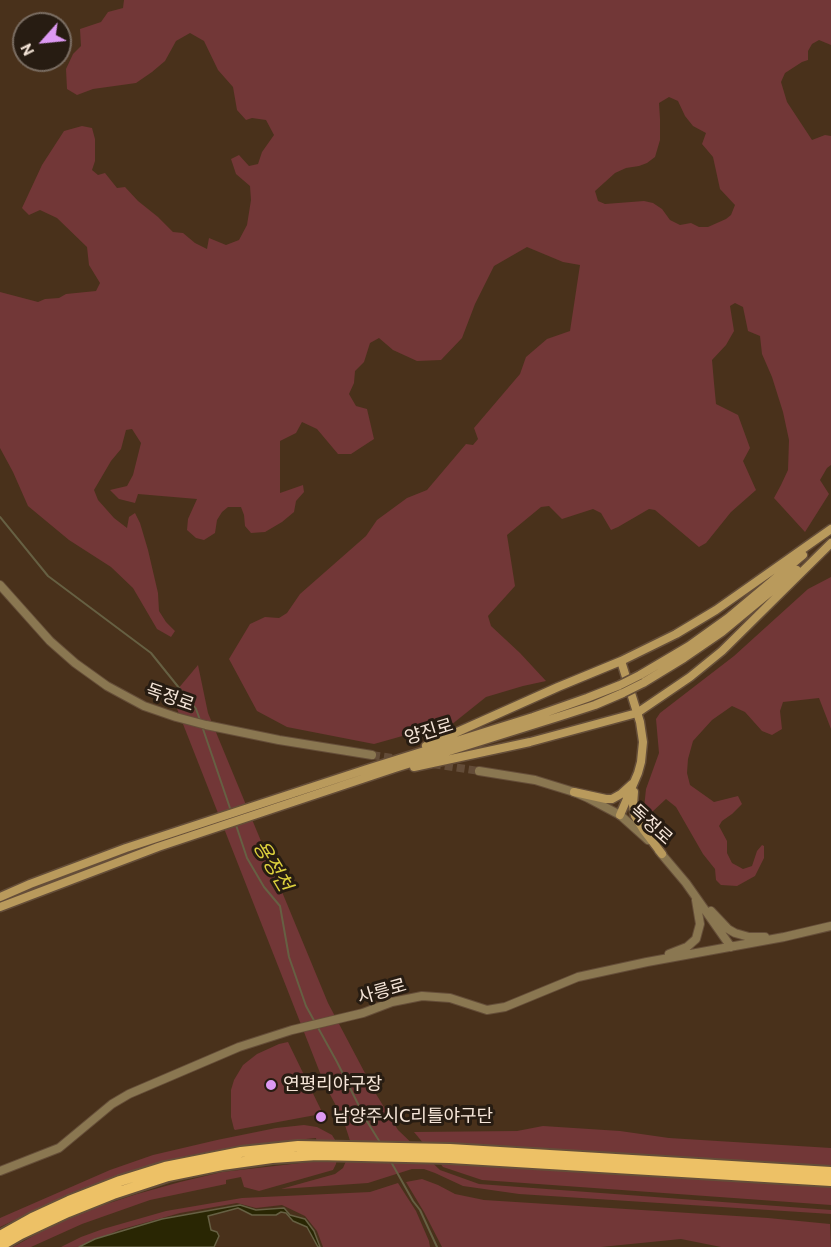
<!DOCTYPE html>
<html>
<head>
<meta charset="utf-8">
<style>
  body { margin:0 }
  #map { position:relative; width:831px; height:1247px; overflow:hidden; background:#49311b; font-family:Cabin,sans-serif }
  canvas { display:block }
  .north { position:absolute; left:12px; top:12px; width:60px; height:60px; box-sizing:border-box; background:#271c12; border:2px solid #7a6d62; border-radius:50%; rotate:243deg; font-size:16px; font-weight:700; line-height:24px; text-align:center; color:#f6e6d9 }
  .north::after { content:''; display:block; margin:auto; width:21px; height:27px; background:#dd99f3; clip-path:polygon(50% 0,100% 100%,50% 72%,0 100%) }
</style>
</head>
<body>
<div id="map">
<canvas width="831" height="1247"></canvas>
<div class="north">N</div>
</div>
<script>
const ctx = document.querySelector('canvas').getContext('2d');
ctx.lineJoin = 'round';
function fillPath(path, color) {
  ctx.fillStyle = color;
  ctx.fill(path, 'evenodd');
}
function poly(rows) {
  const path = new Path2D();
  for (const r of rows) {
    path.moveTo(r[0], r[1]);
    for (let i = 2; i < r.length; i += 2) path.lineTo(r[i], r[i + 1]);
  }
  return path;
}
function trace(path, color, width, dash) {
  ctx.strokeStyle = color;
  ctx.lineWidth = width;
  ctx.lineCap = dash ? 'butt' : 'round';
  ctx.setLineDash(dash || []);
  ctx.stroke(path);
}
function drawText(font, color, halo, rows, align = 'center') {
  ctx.font = font + ' Cabin,"Noto Sans KR",sans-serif';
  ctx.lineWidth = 6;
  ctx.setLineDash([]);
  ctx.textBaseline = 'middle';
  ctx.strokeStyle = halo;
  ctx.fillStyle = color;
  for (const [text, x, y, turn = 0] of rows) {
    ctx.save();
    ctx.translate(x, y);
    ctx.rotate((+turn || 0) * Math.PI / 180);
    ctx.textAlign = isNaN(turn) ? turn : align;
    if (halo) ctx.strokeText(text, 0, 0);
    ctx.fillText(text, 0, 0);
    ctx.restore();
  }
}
fillPath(poly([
  [124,0,831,0,831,45,819,40,812,44,808,51,808,60,802,62,785,73,781,82,787,102,812,140,825,135,831,136,831,465,827,468,820,480,829,494,805,532,774,498,781,485,788,470,789,440,783,412,772,377,762,354,760,336,748,331,743,307,735,303,730,306,734,331,726,345,712,360,714,383,716,404,738,415,750,448,743,461,756,490,731,512,706,543,699,547,655,510,649,509,618,527,611,530,601,513,593,509,562,519,549,506,541,507,507,535,515,586,488,616,491,626,520,653,546,681,523,686,486,697,446,729,431,735,406,735,374,744,287,727,257,711,229,659,250,624,265,617,279,618,287,613,300,594,366,536,377,520,407,498,427,490,466,444,473,445,478,439,474,428,520,374,526,357,547,339,570,331,580,265,563,262,527,247,494,266,475,304,462,338,441,360,417,361,393,350,379,338,370,343,364,362,355,371,354,383,349,394,356,406,367,409,374,439,351,454,338,454,317,429,302,422,296,433,280,441,280,493,303,485,304,492,296,501,294,512,282,522,265,532,251,533,245,526,244,515,241,507,228,507,222,512,217,520,215,533,204,540,196,538,187,530,188,519,197,499,138,494,135,503,119,499,110,490,127,486,133,475,141,443,132,429,126,430,121,449,111,461,94,490,98,500,114,518,127,528,129,517,135,513,140,523,148,550,158,593,159,611,166,622,175,631,171,637,157,629,133,588,111,567,69,540,28,506,13,472,0,448,0,292,38,302,45,299,59,298,66,294,96,291,100,283,89,265,87,247,57,218,40,210,29,215,22,208,42,165,64,131,82,126,92,128,95,139,95,161,92,170,98,175,105,173,117,188,125,187,138,201,158,217,173,232,183,233,195,243,207,249,209,238,226,245,239,240,247,225,251,200,250,186,236,174,231,159,239,155,249,166,258,164,262,152,274,135,266,120,252,118,246,120,237,110,233,87,218,70,204,41,190,33,176,41,165,61,152,72,136,83,93,89,77,95,67,89,66,69,73,54,81,46,80,29,101,22,108,12,123,8],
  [669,97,678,101,685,116,693,126,706,133,702,144,713,157,720,189,735,205,731,215,726,219,708,227,699,227,691,223,680,225,670,220,662,209,653,203,644,201,605,204,598,201,595,191,615,173,626,168,639,166,647,163,655,157,660,140,660,119,659,103],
  [831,577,831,729,819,698,783,702,780,711,782,729,772,735,762,731,745,712,732,706,712,720,693,741,688,759,687,773,690,785,714,802,738,796,742,804,732,814,722,821,719,826,727,841,727,853,732,863,743,869,752,866,757,851,762,845,764,846,764,858,755,876,737,886,721,885,716,880,715,869,703,854,676,807,666,799,651,813,644,808,646,789,659,753,656,719,660,713,734,656,808,589],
  [198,665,208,713,328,1003,376,1094,398,1130,440,1170,479,1184,831,1210,831,1214,519,1194,463,1186,435,1173,424,1169,412,1169,368,1183,281,1189,335,1174,343,1168,352,1147,343,1119,324,1083,172,696],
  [288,1042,322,1112,321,1114,235,1130,234,1129,231,1117,231,1090,234,1080,243,1065,257,1054,279,1044],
  [304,1125,317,1127,332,1135,337,1143,338,1151,336,1164,333,1170,259,1191,244,1187,241,1177,226,1180,226,1184,150,1200,82,1224,31,1247,13,1247,42,1231,88,1210,137,1194,180,1182,222,1172,318,1161,316,1138,247,1145,187,1156,143,1167,76,1191,0,1227,0,1218,110,1170,153,1155,217,1140,276,1128],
  [543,1126,620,1131,669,1138,831,1148,831,1205,482,1180,443,1167,414,1132,517,1131],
  [422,1179,438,1185,455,1194,484,1200,768,1218,830,1224,831,1247,721,1247,681,1239,601,1247,442,1247,424,1212,406,1182],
  [398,1183,416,1211,429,1241,430,1247,323,1247,317,1231,305,1216,282,1205,256,1208,237,1203,180,1213,119,1230,80,1247,61,1247,81,1237,103,1229,166,1211,242,1198,370,1192]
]), '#723737');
const water = poly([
  [240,1205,256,1210,284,1208,290,1215,305,1219,314,1231,320,1247,318,1247,307,1227,293,1221,286,1213,281,1212,276,1215,252,1215,238,1208,208,1216,211,1230,217,1232,219,1236,214,1247,79,1247,95,1239,162,1219,240,1205]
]);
fillPath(water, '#292603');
trace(water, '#666043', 1.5);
trace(poly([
  [0,517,48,576,151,653,196,709,200,720],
  [202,726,231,811],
  [236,825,247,858,264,887,280,906,289,957,306,1006,337,1062,365,1118,381,1144],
  [390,1160,413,1201,420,1210,437,1247]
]), '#666043', 2);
trace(poly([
  [372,755,398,759],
  [433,764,479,771]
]), '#634c38', 8, [8, 4]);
const tertiary = poly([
  [0,585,50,641,75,663,107,686,144,706,176,717,206,725,279,740,372,755],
  [479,771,535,780,574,792,588,798,620,815,648,840],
  [659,851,686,883,731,947],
  [711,911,728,929,735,933,749,937,765,937],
  [669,954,687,947,696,939,700,924,696,900],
  [0,1171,59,1148,112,1104,129,1094,239,1047,292,1030,363,1013,392,1002,422,996,450,998,487,1010,505,1007,578,977,647,962,784,937,831,926]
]);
const secondary = poly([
  [640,675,689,646,728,618,803,555],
  [643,683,684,658,722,632,797,570],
  [426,746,558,687,621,661,676,634,716,610,831,529],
  [414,767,530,742,637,713,690,677,722,651,831,543],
  [574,792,606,799,612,799,621,794,632,784],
  [634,792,633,805,635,816,643,829,662,854],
  [620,815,638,773,641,762,643,742,640,722,621,661],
  [0,897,30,884,126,848,367,769,533,717,587,698,620,685],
  [0,907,158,847,395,768,561,716,595,705,623,693]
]);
const trunk = poly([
  [0,1236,32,1218,69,1201,120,1181,165,1167,241,1152,298,1146,450,1149,831,1172],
  [0,1246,21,1234,68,1212,113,1194,168,1176,222,1165,272,1158,317,1155,450,1158,831,1181]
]);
trace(tertiary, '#654e39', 10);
trace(secondary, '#654e39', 11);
trace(trunk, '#654e39', 14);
trace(tertiary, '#8a7751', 8);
trace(secondary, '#b99a5c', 8);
trace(trunk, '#edc166', 10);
const secondaryBridge = poly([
  [620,685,640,675],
  [623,693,643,683]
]);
trace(secondaryBridge, '#654e39', 11, []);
trace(secondaryBridge, '#b99a5c', 8);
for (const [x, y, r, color] of [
  [271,1085,6,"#dd99f3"],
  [321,1117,6,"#dd99f3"]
]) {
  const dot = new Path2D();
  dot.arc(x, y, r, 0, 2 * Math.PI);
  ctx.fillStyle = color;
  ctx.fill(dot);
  trace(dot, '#271c12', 2);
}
drawText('18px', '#f6e6d9', '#271c12', [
  ["독정로",170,698,19],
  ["양진로",429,732,-17],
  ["독정로",651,825,42],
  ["사릉로",382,992,-16]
]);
drawText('18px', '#f6e6d9', '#271c12', [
  ["연평리야구장",283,1085],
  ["남양주시C리틀야구단",333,1117]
], 'left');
drawText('italic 20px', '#ddd13d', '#271c12', [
  ["용정천",272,866,59]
]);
</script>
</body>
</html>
